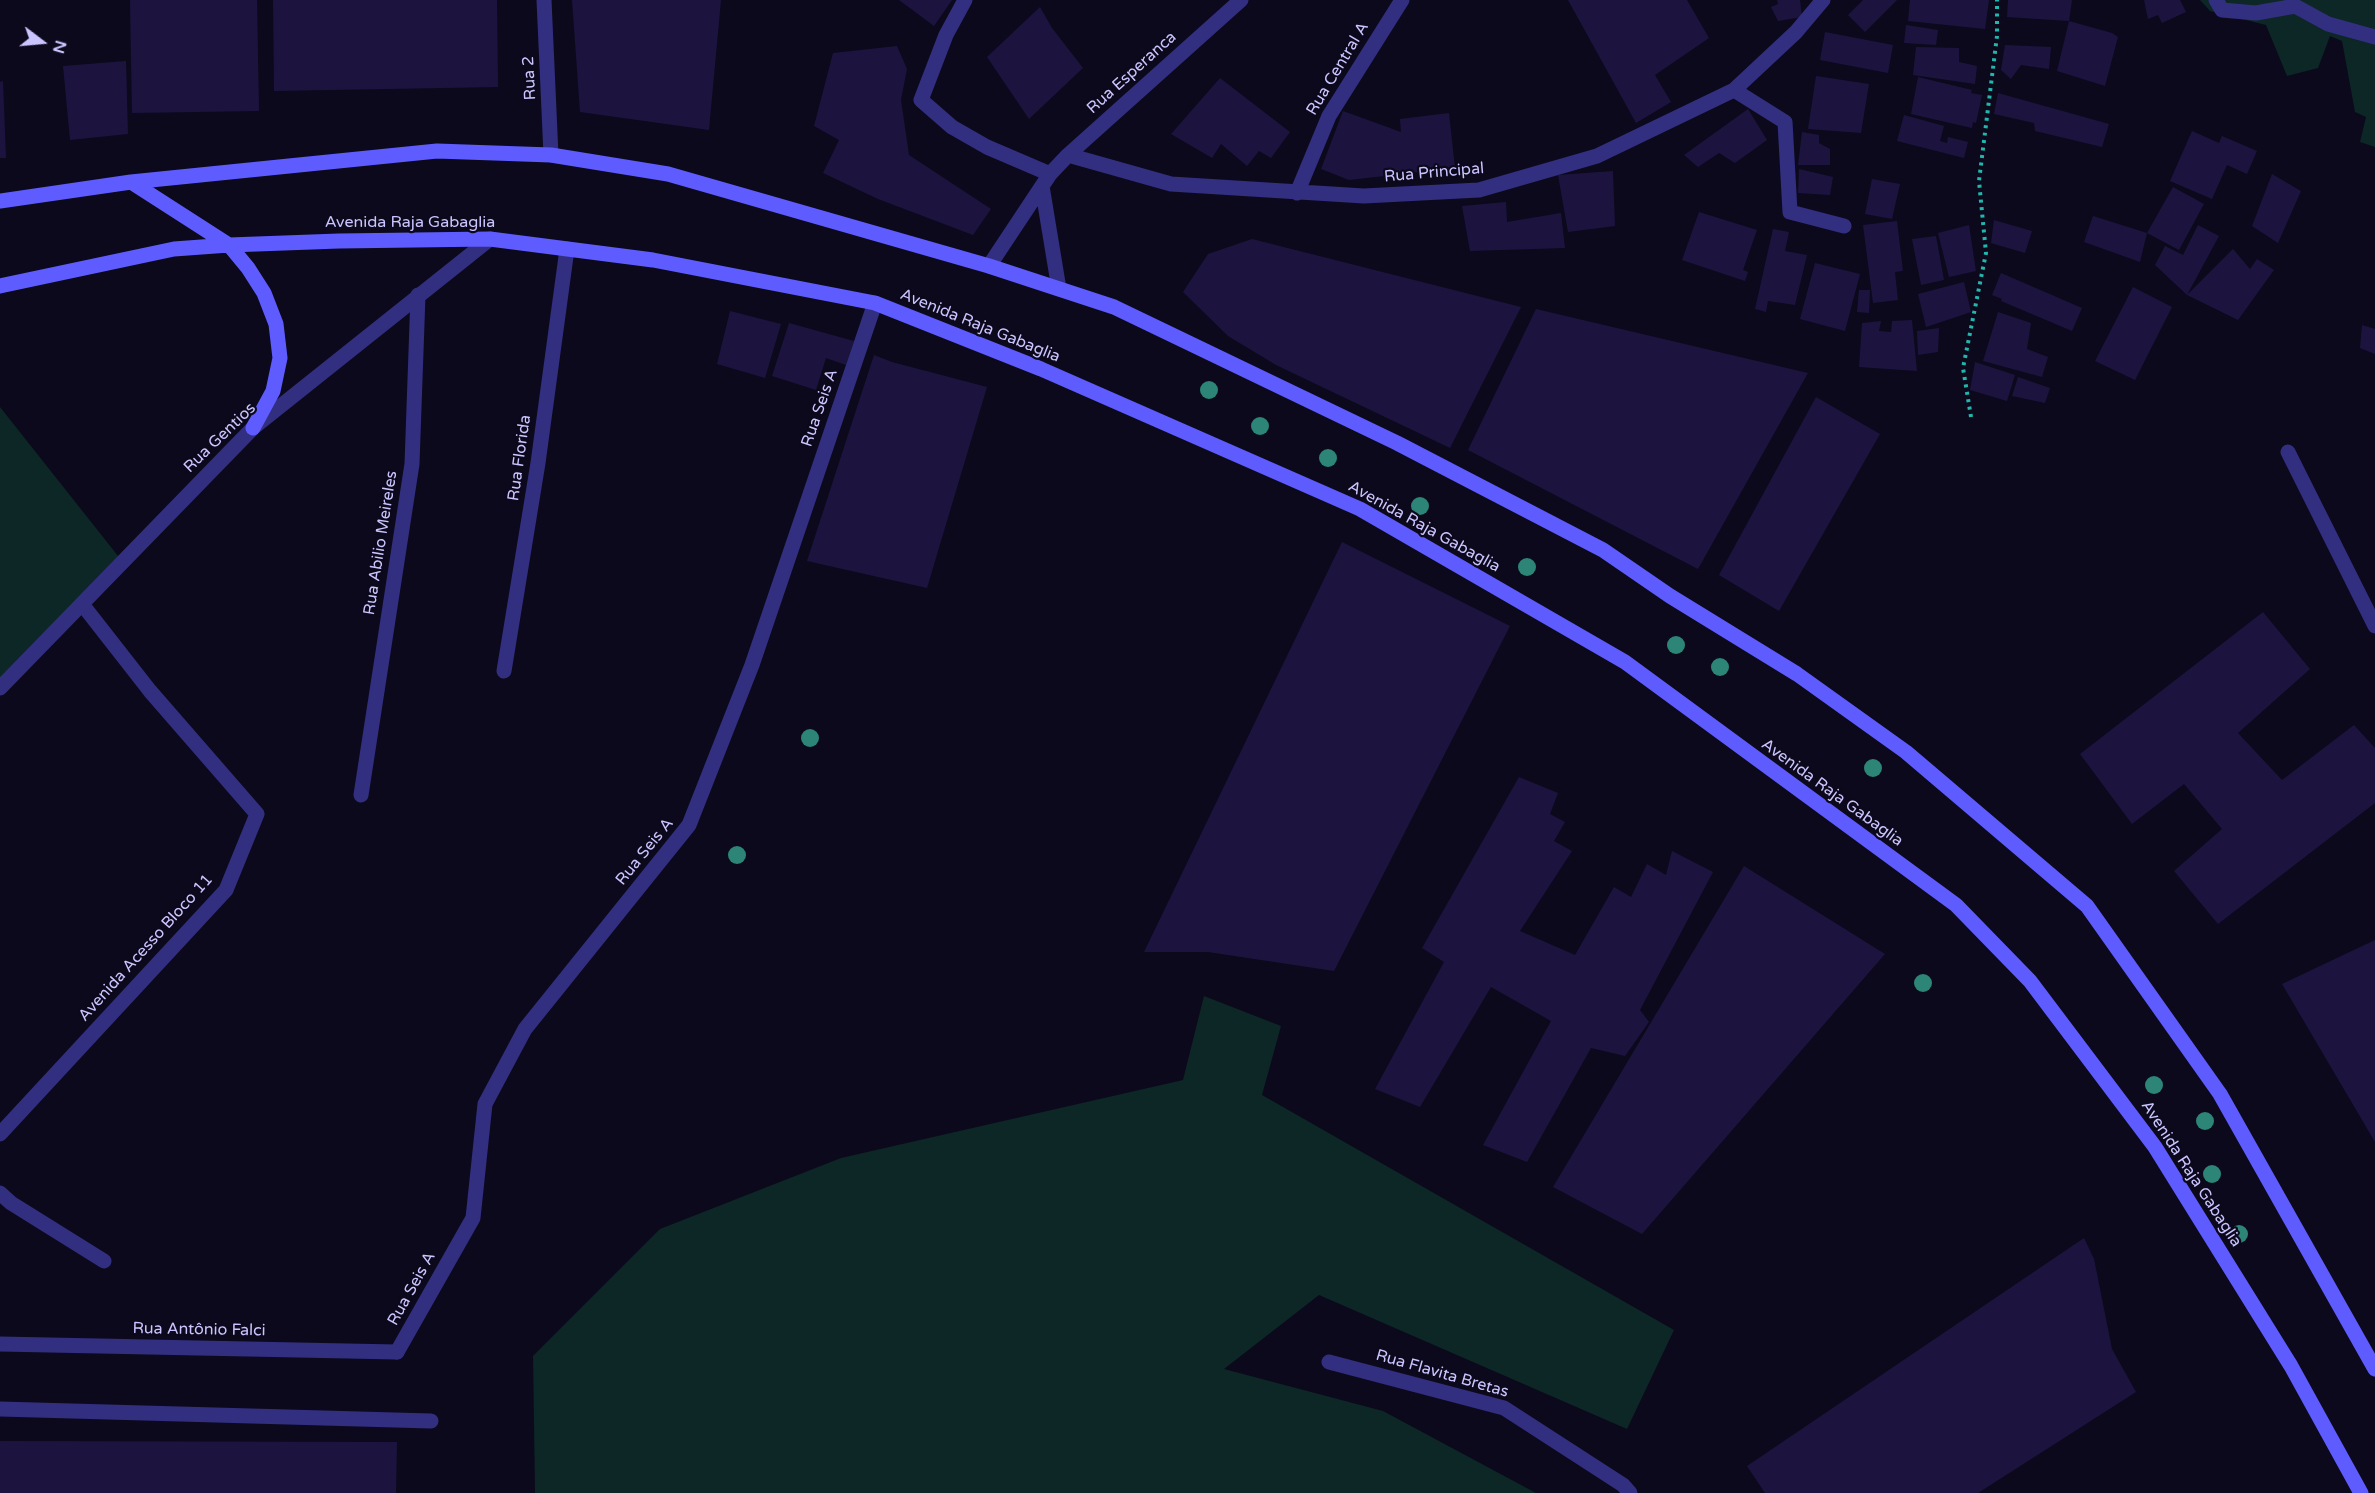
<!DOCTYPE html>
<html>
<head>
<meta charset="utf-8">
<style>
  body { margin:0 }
  #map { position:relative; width:2375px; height:1493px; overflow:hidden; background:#0c091c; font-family:"Varela Round",sans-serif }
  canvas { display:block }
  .north { position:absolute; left:12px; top:12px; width:60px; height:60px; -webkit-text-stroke:4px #0c091c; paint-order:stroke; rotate:106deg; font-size:16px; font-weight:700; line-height:24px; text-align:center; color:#cbc5ff }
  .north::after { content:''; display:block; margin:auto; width:21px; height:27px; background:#cbc5ff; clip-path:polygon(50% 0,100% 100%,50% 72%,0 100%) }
</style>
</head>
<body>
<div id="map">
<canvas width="2375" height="1493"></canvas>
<div class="north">N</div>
</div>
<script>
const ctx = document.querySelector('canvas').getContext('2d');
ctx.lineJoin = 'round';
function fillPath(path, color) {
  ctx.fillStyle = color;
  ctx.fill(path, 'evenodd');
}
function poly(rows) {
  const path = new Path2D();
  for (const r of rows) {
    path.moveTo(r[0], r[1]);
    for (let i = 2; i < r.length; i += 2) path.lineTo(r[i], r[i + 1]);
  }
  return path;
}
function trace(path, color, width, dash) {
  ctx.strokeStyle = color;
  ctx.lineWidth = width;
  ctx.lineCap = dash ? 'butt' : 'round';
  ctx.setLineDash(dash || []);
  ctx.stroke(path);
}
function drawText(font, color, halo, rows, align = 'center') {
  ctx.font = font + ' "Varela Round",sans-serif';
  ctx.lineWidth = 4.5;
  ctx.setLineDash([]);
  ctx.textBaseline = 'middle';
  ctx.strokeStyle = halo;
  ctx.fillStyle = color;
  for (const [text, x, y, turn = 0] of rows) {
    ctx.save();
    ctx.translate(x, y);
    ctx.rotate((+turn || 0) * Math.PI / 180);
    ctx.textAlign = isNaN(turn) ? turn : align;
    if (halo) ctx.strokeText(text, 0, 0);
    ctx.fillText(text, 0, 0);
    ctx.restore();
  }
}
fillPath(poly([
  [2200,0,2375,0,2375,147,2360,142,2366,117,2355,112,2342,41,2330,36,2318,68,2287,76,2266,25,2210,11],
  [0,407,126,566,0,684],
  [1204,996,1281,1026,1262,1095,1674,1330,1627,1429,1319,1295,1224,1369,1383,1411,1536,1493,535,1493,533,1356,660,1229,841,1158,1183,1080]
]), '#0c2726');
fillPath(poly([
  [130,0,257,0,259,111,132,113],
  [273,0,497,0,498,87,274,91],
  [572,0,721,0,709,130,580,112],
  [899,0,952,0,934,26],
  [1568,0,1687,0,1709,38,1655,75,1671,102,1636,123],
  [1777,0,1800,0,1802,17,1778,21,1771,7,1778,4],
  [1863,0,1897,0,1865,32,1848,15],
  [1910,0,1989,0,1985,29,1908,21],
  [2008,0,2072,0,2069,21,2007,17],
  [2144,0,2180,0,2186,12,2162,23,2158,15,2148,19],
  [1040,7,1052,28,1083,68,1029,119,987,57],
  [2069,21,2112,33,2118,37,2105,86,2057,71],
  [1906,25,1938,30,1936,45,1904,43],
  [1825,32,1893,45,1888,73,1820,60],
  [2005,45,2051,47,2049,69,2021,65,2011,79,2001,70],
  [897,46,907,69,901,100,909,155,991,209,973,235,878,199,823,173,839,140,814,126,833,53],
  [1916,47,1959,48,1959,62,1977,66,1975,84,1913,75],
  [126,61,128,134,70,140,63,66],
  [1816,76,1869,84,1861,133,1808,129],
  [1918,77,1972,90,1971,93,1982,95,1976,123,1973,122,1972,128,1911,114],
  [1220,78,1290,132,1271,158,1259,151,1247,166,1221,144,1212,158,1171,134],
  [3,81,6,158,0,158,0,82],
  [1998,93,2109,124,2102,147,2035,131,2034,123,1994,114],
  [1748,109,1767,140,1735,163,1719,153,1698,167,1684,155],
  [1343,111,1401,132,1400,119,1449,113,1455,168,1349,180,1321,169],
  [1904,115,1944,126,1940,141,1947,143,1948,137,1968,142,1964,158,1897,141],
  [2192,131,2219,143,2222,136,2257,151,2247,174,2227,165,2212,199,2170,181],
  [1802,132,1819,135,1819,143,1830,149,1830,165,1798,165],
  [1799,169,1833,177,1830,195,1798,193],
  [1613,171,1615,226,1568,232,1558,175],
  [2272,174,2301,191,2278,243,2252,226],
  [1872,179,1900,184,1892,219,1865,214],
  [2173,187,2204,204,2179,250,2147,233],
  [1506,202,1507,222,1561,213,1565,248,1470,251,1462,206],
  [1699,212,1757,230,1743,270,1748,272,1745,281,1682,260],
  [2093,216,2147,233,2140,262,2084,242],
  [1994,220,2032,231,2025,253,1991,243],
  [1897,221,1903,271,1895,272,1898,300,1873,303,1863,225],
  [1969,225,1976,271,1949,277,1938,233],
  [2198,225,2219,236,2187,295,2233,249,2250,269,2257,259,2274,270,2238,320,2187,295,2155,265,2165,246,2183,255],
  [1773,229,1789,232,1785,251,1807,255,1795,305,1768,301,1766,312,1755,309],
  [1936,236,1944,280,1921,285,1912,239],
  [1252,239,1521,307,1450,448,1276,365,1228,336,1183,292,1208,254],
  [1815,263,1860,274,1845,331,1800,319],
  [2001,273,2082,308,2072,331,2001,301,2002,299,1992,295],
  [1964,282,1971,312,1926,327,1918,294],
  [2133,287,2172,307,2135,380,2095,361],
  [1859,290,1870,290,1869,313,1857,312],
  [1536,309,1808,373,1698,569,1468,450],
  [730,311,781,324,765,378,717,364],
  [1998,312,2031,323,2027,349,2048,357,2042,377,1983,361],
  [1912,320,1917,371,1859,367,1862,323,1881,321,1879,331,1891,332,1892,321],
  [789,323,854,341,846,365,826,358,816,390,772,376],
  [2362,325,2375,329,2375,354,2360,348],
  [1939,328,1938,352,1918,355,1917,331],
  [874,355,892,362,987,387,927,588,807,561],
  [1975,362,2015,375,2007,401,1970,390],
  [2018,377,2050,388,2045,403,2012,396],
  [1816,397,1880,434,1779,611,1719,575],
  [1342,542,1510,626,1334,971,1208,952,1144,952],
  [2263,612,2310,669,2238,733,2282,780,2354,725,2375,748,2375,803,2218,924,2174,871,2222,829,2184,784,2132,824,2080,754],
  [1519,777,1558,793,1550,814,1565,822,1554,841,1572,851,1520,931,1575,955,1614,887,1631,897,1647,864,1666,875,1672,851,1713,872,1640,1010,1649,1022,1625,1056,1591,1048,1527,1162,1483,1145,1551,1021,1491,987,1420,1107,1375,1089,1444,962,1422,948],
  [1744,866,1885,954,1642,1234,1553,1187],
  [2375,940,2375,1142,2282,984],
  [2084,1238,2094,1259,2112,1349,2136,1392,1978,1493,1765,1493,1747,1466],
  [0,1441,397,1442,396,1493,0,1493]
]), '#1c143f');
trace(poly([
  [1971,417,1963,368,1986,253,1979,181,1997,36,1997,0]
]), '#21b7ad', 4, [3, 4.5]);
trace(poly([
  [2216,0,2222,10,2256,13,2295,6,2328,24,2375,37],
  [1734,90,1785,122,1790,212,1844,226],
  [361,795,412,464,418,295],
  [397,1352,473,1218,485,1104,525,1029,689,825,752,665,875,303],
  [0,1409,431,1421]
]), '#322f80', 15);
trace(poly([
  [544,0,551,155],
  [965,0,946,35,921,100,952,127,987,147,1050,174],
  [1068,155,1171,184,1364,196,1479,190,1597,156,1734,90,1796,32,1823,0],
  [1042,186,1059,289],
  [1297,193,1329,116,1402,0],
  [989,266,1050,174,1068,155,1241,0],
  [2288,452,2375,626],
  [504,671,538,463,567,249],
  [0,1134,226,890,257,814,150,691,82,604],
  [0,1193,11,1203,104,1261],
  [0,1344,397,1352],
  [1329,1362,1504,1408,1623,1485,1630,1493]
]), '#322f80', 15);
trace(poly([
  [0,688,253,428,490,239]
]), '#322f80', 15);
trace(poly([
  [131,182,229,245,248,268,264,293,276,324,280,358,273,391,253,428],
  [0,201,131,182,437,151,551,155,668,174,989,266,1114,307,1397,443,1603,550,1670,596,1797,674,1906,752,2087,906,2220,1094,2375,1369],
  [0,286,174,249,229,245,339,241,490,239,653,260,875,303,1041,369,1360,509,1625,662,1956,905,2030,981,2155,1147,2291,1366,2361,1493]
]), '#5f5cff', 15);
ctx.fillStyle = '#2c8576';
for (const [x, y] of [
  [1209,390],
  [1260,426],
  [1328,458],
  [1420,506],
  [1527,567],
  [1676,645],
  [1720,667],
  [810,738],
  [1873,768],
  [737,855],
  [1923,983],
  [2154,1085],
  [2205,1121],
  [2212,1174],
  [2239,1234]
]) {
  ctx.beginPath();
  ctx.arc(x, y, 9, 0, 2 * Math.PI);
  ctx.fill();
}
drawText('16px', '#cbc5ff', '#0c091c', [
  ["Rua Central A",1338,69,-59],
  ["Rua Esperanca",1132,73,-42],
  ["Rua 2",530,78,-93],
  ["Rua Principal",1434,173,-5],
  ["Avenida Raja Gabaglia",410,223],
  ["Avenida Raja Gabaglia",980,326,22],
  ["Rua Seis A",820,408,-71],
  ["Rua Gentios",220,438,-44],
  ["Rua Florida",520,458,-82],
  ["Avenida Raja Gabaglia",1424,527,29],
  ["Rua Abilio Meireles",381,543,-81],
  ["Avenida Raja Gabaglia",1832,793,36],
  ["Rua Seis A",645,852,-51],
  ["Avenida Acesso Bloco 11",146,948,-48],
  ["Avenida Raja Gabaglia",2191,1174,57],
  ["Rua Seis A",412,1289,-61],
  ["Rua Antônio Falci",199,1330,1],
  ["Rua Flavita Bretas",1442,1374,16]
]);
</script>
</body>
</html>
